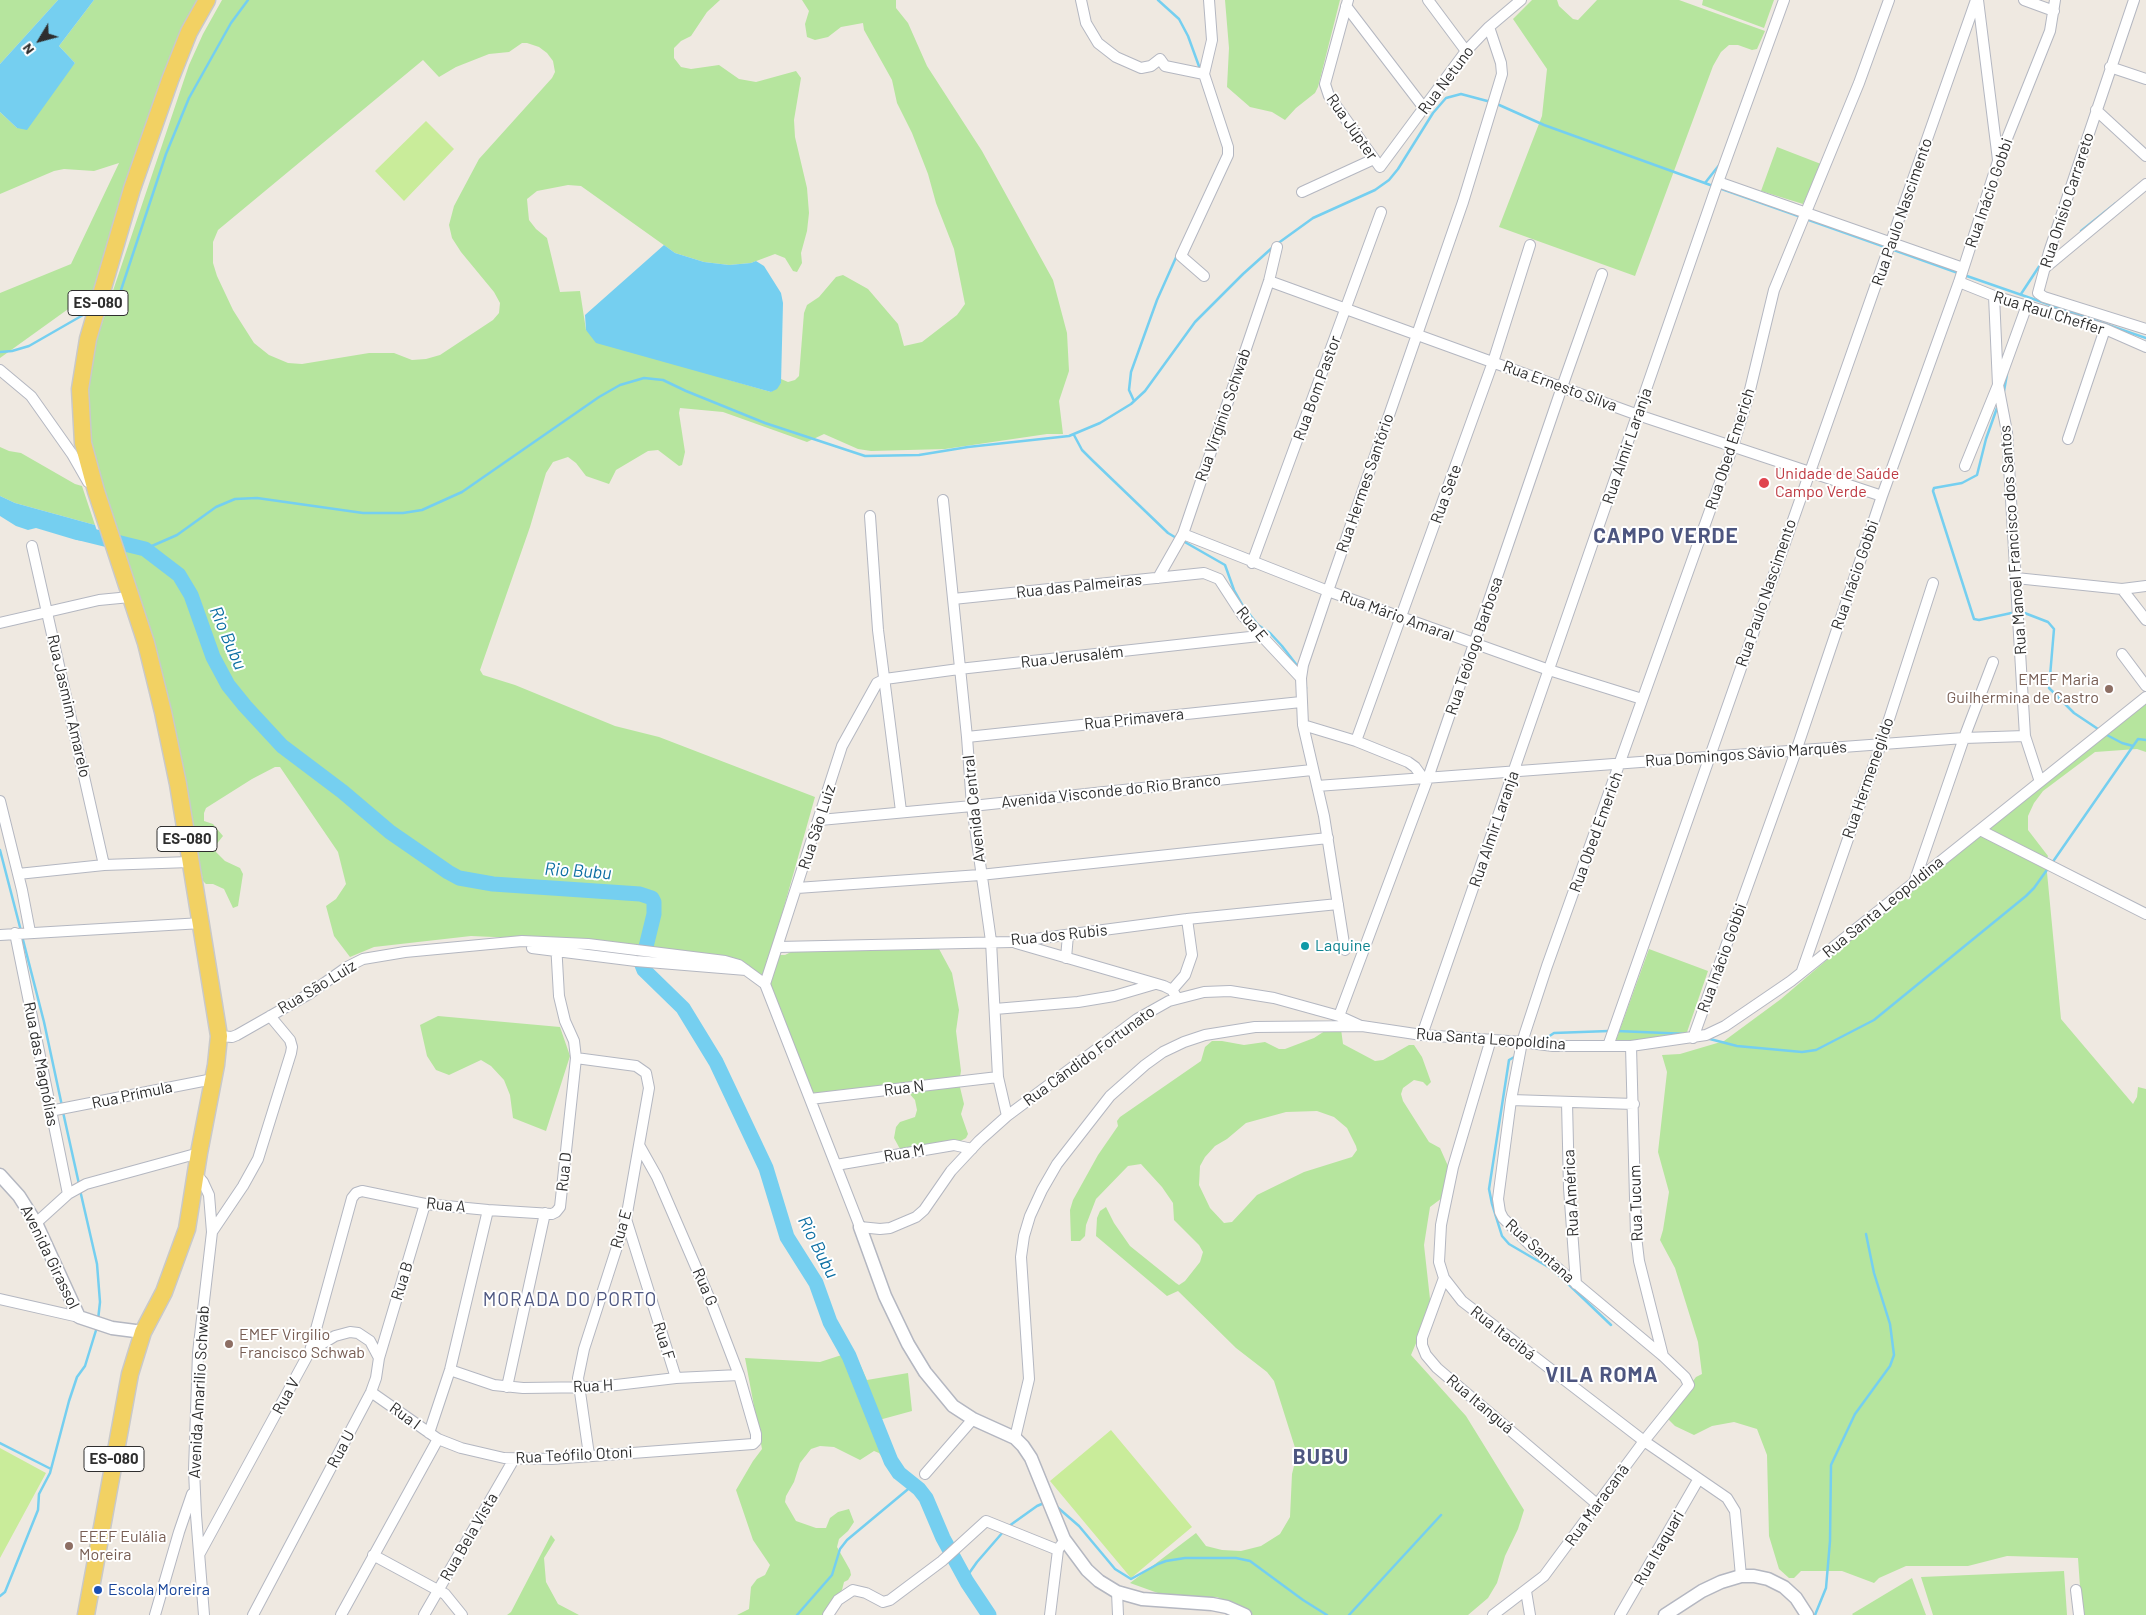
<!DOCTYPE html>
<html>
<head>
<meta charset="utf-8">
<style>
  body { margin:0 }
  #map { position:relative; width:2146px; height:1615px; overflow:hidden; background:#efe9e1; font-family:Barlow,sans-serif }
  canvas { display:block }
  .north { position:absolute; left:15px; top:15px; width:50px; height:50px; -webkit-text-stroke:4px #fff; paint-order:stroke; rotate:233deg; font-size:14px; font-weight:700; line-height:20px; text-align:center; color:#2e2e2e }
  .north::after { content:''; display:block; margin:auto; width:18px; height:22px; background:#2e2e2e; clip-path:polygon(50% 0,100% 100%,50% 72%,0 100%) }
</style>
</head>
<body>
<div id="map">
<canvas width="2146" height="1615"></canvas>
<div class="north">N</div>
</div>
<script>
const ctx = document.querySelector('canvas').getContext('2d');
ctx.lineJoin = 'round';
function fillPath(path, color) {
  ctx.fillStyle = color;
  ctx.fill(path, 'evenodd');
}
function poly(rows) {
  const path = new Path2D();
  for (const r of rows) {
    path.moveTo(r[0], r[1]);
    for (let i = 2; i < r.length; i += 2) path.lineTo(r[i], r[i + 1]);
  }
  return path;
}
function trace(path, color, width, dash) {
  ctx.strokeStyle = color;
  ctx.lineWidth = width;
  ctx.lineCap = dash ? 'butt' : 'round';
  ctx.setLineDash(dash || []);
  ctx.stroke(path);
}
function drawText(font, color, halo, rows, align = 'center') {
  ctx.font = font + ' Barlow,sans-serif';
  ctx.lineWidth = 4;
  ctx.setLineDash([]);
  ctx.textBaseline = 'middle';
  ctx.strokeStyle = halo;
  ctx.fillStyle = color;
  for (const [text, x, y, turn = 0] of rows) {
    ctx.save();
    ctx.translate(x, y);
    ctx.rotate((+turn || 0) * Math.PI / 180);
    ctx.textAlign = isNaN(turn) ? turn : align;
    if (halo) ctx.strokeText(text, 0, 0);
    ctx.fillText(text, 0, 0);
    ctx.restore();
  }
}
fillPath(poly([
  [0,0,58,0,0,64],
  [94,0,201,0,96,289,0,358,0,293,71,264,119,163,94,171,64,169,54,171,0,194,0,112,17,128,75,63,59,46],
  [222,0,720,0,707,12,691,36,681,41,674,48,674,58,681,67,691,69,719,65,739,79,756,82,796,71,801,78,794,120,795,137,807,188,809,213,807,231,801,253,802,263,797,272,793,271,785,258,775,254,751,263,729,265,704,262,675,253,581,186,568,185,537,191,527,199,528,210,529,220,536,229,547,238,560,292,580,291,586,330,726,379,771,392,781,383,781,379,788,382,795,380,799,376,804,313,807,305,819,297,836,277,843,275,868,289,898,324,904,346,922,342,957,315,965,304,954,249,936,203,928,174,912,133,897,103,892,80,864,30,863,23,841,27,828,37,815,40,807,37,805,24,809,11,802,0,896,0,896,8,908,23,927,66,982,151,1053,280,1067,333,1069,371,1059,401,1063,434,1047,434,945,449,871,451,858,449,824,434,807,442,723,412,680,408,679,413,685,452,682,465,679,466,658,450,648,451,616,470,609,484,586,476,576,463,568,457,553,462,546,473,530,527,480,670,483,675,515,685,615,726,659,737,815,797,773,946,778,955,785,955,791,952,838,947,938,947,952,973,959,1010,956,1031,961,1071,959,1083,964,1104,961,1114,968,1134,966,1138,957,1143,927,1144,914,1148,900,1149,894,1138,896,1127,900,1122,915,1117,917,1110,915,1100,908,1092,893,1089,812,1093,757,975,585,941,471,936,374,947,350,957,334,936,326,906,336,899,346,884,338,852,280,767,275,767,252,779,206,808,204,813,204,821,213,824,223,836,215,846,216,852,225,861,240,868,243,874,238,906,233,908,224,889,213,884,206,884,203,881,182,773,85,444,89,362,189,65,203,34],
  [522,43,527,43,539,47,547,53,553,61,555,72,552,78,479,159,454,206,449,225,452,238,461,252,494,292,500,303,499,313,493,320,440,355,426,359,412,360,394,353,369,353,302,364,288,363,269,355,254,343,233,310,217,276,213,263,213,242,218,230,423,60,439,77,456,67,489,54,509,52],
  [1225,0,1340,0,1318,87,1315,93,1296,108,1285,120,1272,112,1250,107,1227,87,1229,48],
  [1532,0,1557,0,1559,6,1573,19,1578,20,1597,0,1679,0,1765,31,1757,49,1752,50,1738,45,1729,45,1721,52,1713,66,1635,276,1499,227,1542,116,1547,69,1513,19],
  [1703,0,1774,0,1764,28,1702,5],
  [1777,147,1821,164,1803,204,1761,191],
  [0,447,9,451,21,453,75,484,82,486,95,525,15,503,0,496],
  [2146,699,2146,752,2137,749,2095,752,2043,791,2034,803,2028,816,2028,830,2048,856,2046,862,2061,1019,2133,1104,2137,1097,2138,1087,2146,1089,2146,1615,2082,1615,2078,1558,2007,1556,1968,1566,1906,1566,1879,1578,1874,1583,1842,1571,1801,1571,1794,1578,1789,1578,1779,1569,1769,1536,1767,1455,1757,1429,1734,1422,1712,1426,1694,1435,1675,1426,1669,1420,1667,1415,1696,1377,1702,1374,1698,1342,1675,1268,1660,1240,1663,1230,1669,1192,1658,1152,1667,1072,1662,1055,1680,1054,1724,1041,1781,999,1930,872],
  [1649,949,1708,971,1686,1035,1615,1043],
  [438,1016,560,1027,570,1056,546,1131,513,1118,510,1095,504,1080,491,1066,481,1060,449,1075,436,1070,427,1056,420,1025],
  [1331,1027,1341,1029,1343,1044,1375,1061,1383,1060,1409,1045,1414,1045,1422,1057,1431,1082,1427,1086,1423,1082,1414,1080,1403,1088,1401,1094,1403,1101,1429,1142,1440,1148,1448,1166,1442,1198,1430,1207,1424,1245,1431,1308,1411,1355,1466,1416,1524,1510,1518,1529,1505,1556,1497,1583,1488,1598,1468,1615,1253,1615,1246,1610,1217,1597,1169,1597,1130,1583,1196,1533,1206,1546,1222,1550,1241,1551,1261,1546,1280,1534,1290,1517,1292,1474,1297,1454,1274,1381,1267,1372,1236,1348,1178,1291,1167,1296,1096,1236,1097,1218,1100,1211,1106,1207,1114,1223,1130,1246,1176,1283,1179,1285,1185,1281,1200,1262,1203,1252,1199,1245,1174,1220,1173,1203,1162,1187,1141,1164,1128,1166,1096,1199,1086,1225,1085,1236,1080,1241,1071,1241,1070,1210,1073,1200,1098,1155,1118,1126,1117,1121,1120,1117,1201,1061,1205,1047,1212,1041,1222,1041,1244,1045,1265,1042,1279,1049,1285,1049,1314,1038],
  [1317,1111,1334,1117,1347,1128,1356,1146,1357,1150,1352,1157,1304,1172,1257,1195,1232,1222,1224,1223,1210,1208,1199,1185,1200,1166,1205,1157,1215,1146,1227,1139,1246,1123,1286,1112],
  [854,1351,867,1380,908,1373,912,1411,879,1420,896,1477,879,1453,874,1451,860,1460,834,1447,820,1446,811,1449,800,1463,794,1482,786,1496,785,1502,796,1521,816,1528,826,1528,830,1518,838,1512,849,1509,854,1522,848,1531,839,1539,837,1547,850,1570,851,1575,848,1580,844,1582,842,1590,825,1615,737,1615,749,1609,751,1587,757,1579,765,1575,770,1565,753,1540,736,1490,753,1461,762,1449,745,1358,820,1362],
  [551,1535,555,1540,544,1558,546,1582,558,1604,579,1615,507,1615,511,1612],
  [2064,1571,2067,1615,1933,1615,1921,1577],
  [1912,1578,1926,1615,1853,1615,1852,1614]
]), '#b6e59e');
fillPath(poly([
  [426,121,454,149,404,201,375,171],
  [1111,1430,1192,1527,1131,1578,1050,1481],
  [0,1448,46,1473,0,1558]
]), '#c9ec9a');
fillPath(poly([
  [58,0,94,0,59,46,75,63,27,130,17,128,0,112,0,64],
  [664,245,675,253,704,262,729,265,751,263,756,261,764,266,781,293,783,303,781,383,777,389,771,392,596,343,586,330,585,315],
  [0,496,15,503,95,525,101,543,76,540,36,528,28,530,16,526,0,516]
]), '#75cff0');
trace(poly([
  [1158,0,1179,19,1188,36,1200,69],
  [1497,104,1544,125,1713,186],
  [1705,183,1720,164],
  [1719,188,1801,217],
  [1806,219,1885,247],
  [2081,231,2116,203],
  [1277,244,1313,218,1375,190,1389,180,1398,169,1433,113,1446,98,1461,94,1491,102],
  [1891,249,1958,273],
  [1964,275,2146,338],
  [2021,294,2042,262],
  [104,306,115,303,121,290,166,154,189,98,231,23,248,0],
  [0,352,12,351,29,346,90,311],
  [2004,391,2007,374],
  [1134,401,1129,390,1131,372,1157,300,1178,253],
  [1998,405,1986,439,1977,475,1962,483,1934,488,1933,491,1974,619,1979,620,2016,612],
  [1074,435,1082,450,1092,460,1168,533,1178,539],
  [1183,541,1225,565,1234,590,1243,606,1258,625,1270,633,1282,646,1299,668],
  [145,549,177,535,216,507,235,499,257,498,363,513,403,513,422,510,462,492,599,397,620,385,644,378,663,380,686,391,765,423,865,456,919,455,968,447,1069,436,1100,423,1131,404,1145,391,1195,322,1243,274,1273,247],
  [2022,612,2048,622,2054,629,2049,688,2074,713,2101,731],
  [1304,676,1306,688],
  [2105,734,2122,743,2133,746],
  [0,850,21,931],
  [2052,863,2138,739,2146,740],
  [22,936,44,1022,62,1106],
  [1617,1031,1689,1034],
  [1706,1038,1737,1046,1802,1052,1816,1050,1874,1020,2026,896,2034,888,2049,867],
  [1542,1041,1554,1033,1609,1031],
  [1516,1056,1509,1060,1489,1189,1492,1204,1502,1236,1509,1244,1550,1268,1564,1280,1611,1325],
  [63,1112,79,1184],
  [80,1190,97,1264,100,1302,98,1320],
  [0,1443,51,1469],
  [1056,1506,1079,1526,1115,1569,1131,1579,1158,1564,1166,1561,1185,1558,1236,1558,1250,1561,1303,1600,1327,1615],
  [1009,1526,1037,1506,1044,1503],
  [965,1579,977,1562,1003,1532],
  [0,1596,5,1592,38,1510,39,1494,50,1473,69,1401,77,1377,85,1366,97,1327],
  [797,1615,832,1575,840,1549,847,1540,913,1485],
  [1349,1615,1441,1515],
  [1815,1615,1826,1588,1830,1541,1831,1465,1855,1414,1890,1366,1894,1355,1890,1324,1874,1273,1866,1234]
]), '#75cff0', 2.5);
trace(poly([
  [80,533,145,549,179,575,191,595,213,657,228,685,245,706,282,746,343,792,390,832,448,872,459,878,493,884,640,894,652,898,654,902,654,914,644,955,642,965,644,970,683,1008,716,1062,766,1168,787,1237,816,1283,830,1322,849,1356,891,1461,899,1473,919,1489,926,1498,943,1538,967,1582,989,1615]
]), '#75cff0', 15);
const minor = poly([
  [1081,0,1086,23,1098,43,1116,57,1141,68,1151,66,1160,59,1165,66,1204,74],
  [1348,0,1325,84,1329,96,1380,167,1466,51,1489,27,1521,0],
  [1428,0,1466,51],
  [1978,0,1998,160],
  [2024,0,2054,11],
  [2134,0,2049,252,2038,293,2044,297,2146,329],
  [1346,6,1424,108],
  [2110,67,2146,79],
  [2096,110,2146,156],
  [1718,182,1963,268],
  [1302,192,1374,159],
  [2045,268,2146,184],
  [1204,276,1181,256,1228,155,1228,147,1204,74,1212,40,1209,0],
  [1269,281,1638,415,1882,496],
  [1959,282,1994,296,2105,329,2146,347],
  [1994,296,1998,385,2007,432,2025,736,2040,782],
  [0,370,31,396,72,454,88,482],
  [2068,439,2105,329],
  [1965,466,1998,385,2027,305],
  [943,500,967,737,972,806,991,941,998,1077,1007,1116],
  [870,516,878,630,901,811],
  [1183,534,1328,591,1549,670,1642,699],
  [32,546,104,865],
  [1252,563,1381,212],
  [1158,578,1183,534,1269,281,1277,247],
  [2016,578,2122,589,2146,586],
  [2122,589,2146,620],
  [953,599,1204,573,1219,579,1243,616,1301,678],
  [0,623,99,600,130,597],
  [2122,654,2146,686],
  [1303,725,1356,741,1408,762,1415,767,1423,778],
  [967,737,1301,702],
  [1356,741,1493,362,1530,245],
  [1317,786,1964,738,2025,736],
  [0,801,22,890,30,932],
  [820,820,972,806,1312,770],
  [1980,830,2146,914],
  [18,874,104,865,190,862],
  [1915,880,1964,738,1993,662],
  [797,888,980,875,1328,838],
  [15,933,68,1194],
  [0,935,202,923],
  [1016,943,1164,986,1172,990,1177,998],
  [778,947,1012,942,1187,919,1338,904],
  [532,948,636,961,746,970],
  [1345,950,1324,816,1303,725,1301,678,1303,665,1328,591,1463,202,1499,84,1502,74,1501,63,1489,27],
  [1066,958,1068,935],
  [1802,971,1881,744,1933,583],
  [765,984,842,746,877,683,885,679,959,669,1259,636],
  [1172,990,1185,975,1192,955,1187,919],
  [995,1009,1078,1002,1114,996,1155,984],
  [1339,1016,1428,778,1562,387,1602,274],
  [1422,1035,1718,182,1784,0],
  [219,1036,232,1037,237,1035,309,994,347,967,363,959,405,952,522,941,588,944,725,961,739,965,765,984,860,1227,880,1229,890,1228,916,1217,924,1210,951,1171,979,1141,1007,1116,1137,1019,1169,1001,1204,992,1230,991,1274,998,1339,1016,1361,1026],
  [1693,1038,1796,751,1882,496,1959,282,1998,161,2050,31,2055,0],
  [1491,1039,1453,1167,1441,1225,1439,1262,1444,1278,1462,1301,1644,1441,1727,1498,1735,1511,1741,1576],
  [1608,1046,1976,0],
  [1631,1046,1636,1236,1639,1261,1663,1356],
  [576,1058,636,1066,646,1073,649,1088,626,1219,584,1349,578,1378,589,1455],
  [810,1099,998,1077],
  [1511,1100,1634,1104],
  [1567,1102,1569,1188,1576,1284],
  [50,1111,213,1079],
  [836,1165,954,1145,972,1149],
  [196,1174,203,1182,209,1195,212,1232,198,1353,194,1470,196,1515,204,1615],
  [626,1219,676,1378],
  [36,1223,68,1194,86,1184,199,1153],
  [212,1232,243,1186,258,1159,291,1053,292,1047,290,1040,270,1016],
  [1444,1278,1422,1338,1422,1345,1426,1355,1437,1368,1598,1505],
  [0,1299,79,1317],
  [379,1358,425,1204],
  [450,1370,494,1385,523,1388,599,1387,676,1378,739,1375],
  [507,1387,545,1213],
  [371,1392,438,1439,461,1448,504,1458,552,1459,753,1444,756,1441,756,1434,739,1375,711,1302,657,1177,639,1145],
  [429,1433,450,1370,488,1210],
  [1015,1438,1029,1379,1021,1257,1024,1236,1030,1216,1042,1190,1057,1164,1110,1096,1145,1065,1163,1052,1184,1042,1205,1035,1255,1027,1362,1026,1422,1035,1522,1042,1553,1046,1631,1046,1706,1035,1725,1026,1791,981,2146,697],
  [925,1474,973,1419],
  [200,1553,310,1351,352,1198,356,1193,362,1191,425,1204,488,1210,552,1214,556,1212,560,1207,576,1058,574,1041,565,1021,559,996,556,943],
  [373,1555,445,1594,462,1615],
  [2076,1590,2079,1615],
  [1526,1591,1530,1615],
  [1117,1592,1118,1615],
  [155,1615,179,1532,192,1494],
  [253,1615,371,1392,376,1378,379,1358,370,1341,358,1333,350,1332,335,1336,310,1351],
  [341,1615,438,1439],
  [424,1615,514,1459],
  [828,1615,838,1600,853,1590,866,1593,883,1602,890,1600,942,1561,986,1521,1058,1550],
  [1050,1615,1058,1550,1061,1545],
  [1493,1615,1544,1576,1644,1441,1689,1385,1685,1377,1663,1356,1530,1245,1503,1218,1500,1212,1498,1199,1511,1100,1522,1042,1547,966,1733,446,1749,394,1774,290,1859,83,1889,0],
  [1620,1615,1698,1480]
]);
const tertiary = poly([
  [0,1175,19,1196,36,1223,79,1317,112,1328,143,1332],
  [860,1227,885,1296,908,1344,925,1372,953,1406,973,1419,1015,1438,1023,1446,1031,1458,1064,1539,1087,1570,1099,1581,1117,1592,1142,1599,1212,1604,1227,1607,1245,1615],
  [1665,1615,1702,1591,1721,1582,1741,1576,1754,1576,1768,1579,1784,1587,1796,1598,1807,1615]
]);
const primary = poly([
  [86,1615,130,1374,143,1332,164,1292,187,1229,199,1153,216,1065,219,1036,178,784,163,712,146,643,96,491,83,443,80,389,88,339,132,189,170,80,189,32,207,0]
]);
trace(minor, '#b4b7c1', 12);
trace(tertiary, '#b4b7c1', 15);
trace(primary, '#c9c9c9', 19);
trace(minor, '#fff', 10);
trace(tertiary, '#fff', 12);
trace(primary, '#f2d163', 16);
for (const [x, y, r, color] of [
  [1764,483,6,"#e0444e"],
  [2109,689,5,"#8d6e63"],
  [1305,946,5,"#0f9aa8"],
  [229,1344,5,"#8d6e63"],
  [69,1546,5,"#8d6e63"],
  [98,1590,5,"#1a4fb4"]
]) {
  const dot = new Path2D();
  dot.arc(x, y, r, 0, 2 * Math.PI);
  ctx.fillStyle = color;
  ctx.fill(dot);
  trace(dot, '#fff', 2);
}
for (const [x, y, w] of [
  [98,303,60],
  [187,839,60],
  [114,1459,60]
]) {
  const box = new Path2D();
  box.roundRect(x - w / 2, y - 12.5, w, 25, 4);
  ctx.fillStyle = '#fff';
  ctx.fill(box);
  trace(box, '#2e2e2e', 1);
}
drawText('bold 15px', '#2e2e2e', null, [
  ["ES-080",98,303],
  ["ES-080",187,839],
  ["ES-080",114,1459]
]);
drawText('16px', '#2e2e2e', '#fff', [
  ["Rua Netuno",1446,80,-53],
  ["Rua Júpter",1352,127,55],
  ["Rua Inácio Gobbi",1989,193,-71],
  ["Rua Onísio Carrareto",2067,200,-72],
  ["Rua Paulo Nascimento",1902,212,-71],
  ["Rua Raul Cheffer",2049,313,17],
  ["Rua Ernesto Silva",1560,386,20],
  ["Rua Bom Pastor",1317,388,-70],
  ["Rua Virgínio Schwab",1223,415,-71],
  ["Rua Almir Laranja",1627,446,-71],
  ["Rua Obed Emerich",1730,449,-72],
  ["Rua Hermes Santório",1365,483,-71],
  ["Rua Sete",1446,494,-70],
  ["Rua Manoel Francisco dos Santos",2013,540,-94],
  ["Rua Inácio Gobbi",1855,575,-71],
  ["Rua das Palmeiras",1079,586,-6],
  ["Rua Paulo Nascimento",1766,593,-71],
  ["Rua Mário Amaral",1397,616,20],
  ["Rua E",1252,624,51],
  ["Rua Teólogo Barbosa",1474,646,-71],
  ["Rua Jerusalém",1072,657,-6],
  ["Rua Jasmim Amarelo",69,706,77],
  ["Rua Primavera",1134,719,-6],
  ["Rua Domingos Sávio Marquês",1746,754,-4],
  ["Rua Hermenegildo",1868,778,-71],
  ["Avenida Visconde do Rio Branco",1111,791,-6],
  ["Avenida Central",974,809,-96],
  ["Rua São Luiz",817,827,-72],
  ["Rua Almir Laranja",1494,829,-71],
  ["Rua Obed Emerich",1596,832,-70],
  ["Rua Santa Leopoldina",1883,907,-39],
  ["Rua dos Rubis",1059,935,-6],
  ["Rua Inácio Gobbi",1722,958,-70],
  ["Rua São Luiz",317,987,-31],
  ["Rua Santa Leopoldina",1491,1039,4],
  ["Rua Cândido Fortunato",1089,1056,-36],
  ["Rua das Magnólias",41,1064,79],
  ["Rua N",904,1088,-7],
  ["Rua Prímula",132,1095,-12],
  ["Rua M",904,1153,-10],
  ["Rua D",564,1172,-84],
  ["Rua América",1571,1193,-93],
  ["Rua Tucum",1636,1203,-92],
  ["Rua A",446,1205,6],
  ["Rua E",621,1229,-74],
  ["Rua Santana",1540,1251,42],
  ["Avenida Girassol",50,1257,64],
  ["Rua B",402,1281,-73],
  ["Rua G",705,1287,67],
  ["Rua Itacibá",1503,1333,38],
  ["Rua F",664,1341,73],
  ["Rua H",593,1386,-3],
  ["Avenida Amarilio Schwab",199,1392,-87],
  ["Rua V",286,1396,-61],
  ["Rua Itanguá",1480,1404,40],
  ["Rua I",405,1416,36],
  ["Rua U",341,1449,-62],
  ["Rua Teófilo Otoni",574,1455,-3],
  ["Rua Maracanã",1597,1505,-54],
  ["Rua Bela Vista",469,1537,-60],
  ["Rua Itaquari",1659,1548,-60]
]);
drawText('16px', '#be3a42', '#fff', [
  ["Unidade de Saúde",1775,474],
  ["Campo Verde",1775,492]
], 'left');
drawText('16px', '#785e54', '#fff', [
  ["EMEF Maria",2099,680,"right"],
  ["Guilhermina de Castro",2099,698,"right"],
  ["EMEF Virgilio",239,1335],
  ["Francisco Schwab",239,1353],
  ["EEEF Eulália",79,1537],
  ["Moreira",79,1555]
], 'left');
drawText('16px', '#0d838f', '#fff', [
  ["Laquine",1315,946]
], 'left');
drawText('16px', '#164399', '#fff', [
  ["Escola Moreira",108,1590]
], 'left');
drawText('italic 18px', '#0d6fa3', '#fff', [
  ["Rio Bubu",228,638,67],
  ["Rio Bubu",578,871,4],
  ["Rio Bubu",818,1247,63]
]);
ctx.letterSpacing = '1px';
drawText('19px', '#4d5680', '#fff', [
  ["MORADA DO PORTO",570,1300]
]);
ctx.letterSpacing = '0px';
ctx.letterSpacing = '1px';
drawText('bold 21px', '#4d5680', '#fff', [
  ["CAMPO VERDE",1666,536],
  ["VILA ROMA",1602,1375],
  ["BUBU",1321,1457]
]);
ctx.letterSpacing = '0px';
</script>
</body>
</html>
